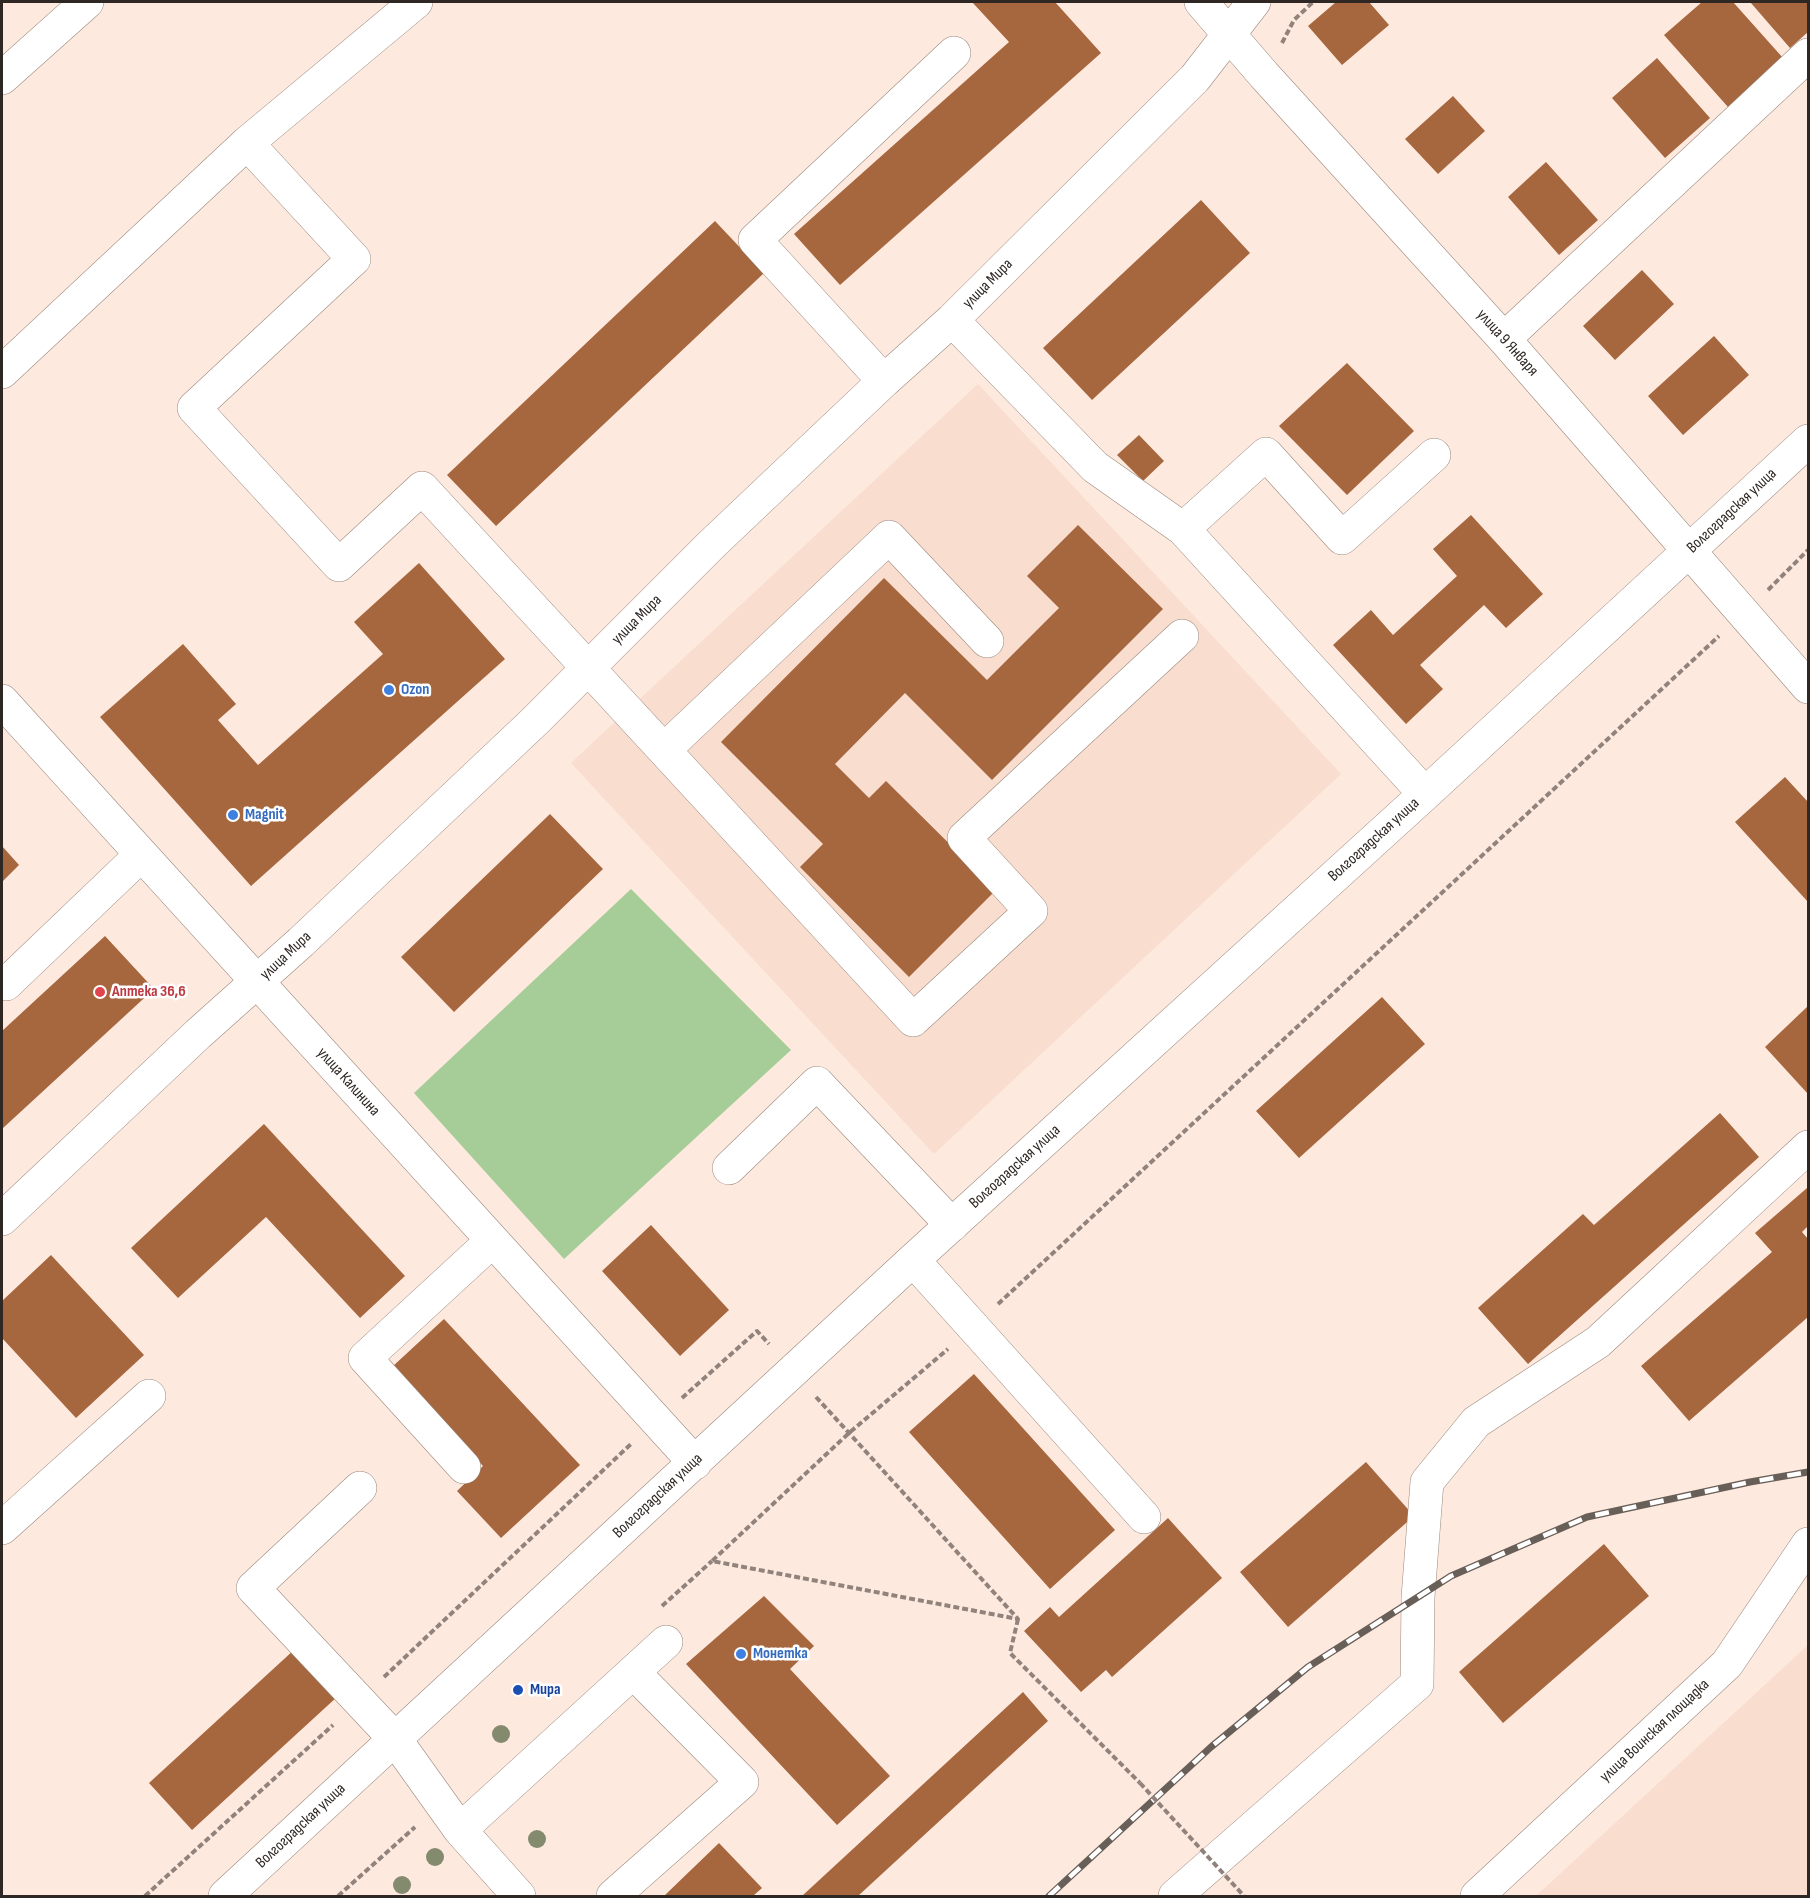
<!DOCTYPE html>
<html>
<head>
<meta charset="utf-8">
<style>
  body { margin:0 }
  #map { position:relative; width:1810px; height:1898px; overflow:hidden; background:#fde9de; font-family:"Sofia Sans Condensed",sans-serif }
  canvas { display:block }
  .frame { position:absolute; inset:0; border:3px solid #2e2723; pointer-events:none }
</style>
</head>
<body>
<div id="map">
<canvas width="1810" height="1898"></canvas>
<div class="frame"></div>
</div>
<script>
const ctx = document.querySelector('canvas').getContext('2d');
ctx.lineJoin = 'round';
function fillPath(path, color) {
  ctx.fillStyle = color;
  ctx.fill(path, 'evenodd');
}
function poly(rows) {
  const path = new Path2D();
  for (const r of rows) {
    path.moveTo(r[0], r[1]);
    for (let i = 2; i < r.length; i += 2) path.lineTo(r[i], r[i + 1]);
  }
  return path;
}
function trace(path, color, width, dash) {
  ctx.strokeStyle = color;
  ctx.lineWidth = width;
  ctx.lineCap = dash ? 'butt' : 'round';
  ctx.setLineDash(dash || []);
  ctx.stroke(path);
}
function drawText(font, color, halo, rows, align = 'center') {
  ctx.font = font + ' "Sofia Sans Condensed",sans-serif';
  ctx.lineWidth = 5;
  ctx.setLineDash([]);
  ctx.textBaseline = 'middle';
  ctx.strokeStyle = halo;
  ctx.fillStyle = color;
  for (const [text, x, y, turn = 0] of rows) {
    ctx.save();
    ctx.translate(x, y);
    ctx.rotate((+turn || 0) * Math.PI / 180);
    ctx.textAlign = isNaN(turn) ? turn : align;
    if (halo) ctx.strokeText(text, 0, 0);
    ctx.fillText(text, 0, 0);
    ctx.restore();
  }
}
fillPath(poly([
  [978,384,1341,774,934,1154,571,763],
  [1808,1645,1808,1896,1536,1896]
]), '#f9ddce');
fillPath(poly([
  [631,889,791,1050,564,1259,414,1093]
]), '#a6cc98');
fillPath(poly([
  [972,2,1055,2,1101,53,840,285,794,234,1009,42],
  [1336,2,1369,2,1389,25,1342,65,1308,26],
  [1702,2,1733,2,1783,58,1728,107,1664,35],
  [1753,2,1808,2,1808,32,1790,48,1751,3],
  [1657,58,1710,118,1665,158,1612,98],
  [1453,96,1485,131,1438,174,1405,139],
  [1546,162,1598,220,1559,255,1508,197],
  [1201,200,1250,253,1092,400,1043,348],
  [715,221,764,273,496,526,447,475],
  [1642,270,1674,304,1615,360,1583,326],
  [1714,336,1749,375,1683,435,1648,396],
  [1347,363,1414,431,1347,495,1279,426],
  [1139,435,1164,461,1143,481,1117,455],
  [1471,515,1543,594,1506,628,1484,605,1420,665,1443,689,1406,724,1333,645,1371,610,1393,635,1457,576,1433,549],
  [1078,525,1163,609,992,780,905,693,835,764,869,798,886,781,996,890,909,977,800,867,823,844,721,742,884,578,987,680,1059,608,1027,576],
  [419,563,505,659,251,886,100,717,183,644,236,704,218,720,258,765,383,654,354,622],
  [1785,777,1808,802,1808,902,1735,822],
  [550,814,603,869,454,1012,401,957],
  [2,846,19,865,2,882],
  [105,936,154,989,2,1129,2,1031],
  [1382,997,1425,1044,1299,1158,1256,1111],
  [1808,1006,1808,1094,1765,1047],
  [1720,1113,1759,1157,1528,1364,1478,1308,1583,1214,1594,1225],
  [264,1124,405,1276,360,1318,266,1217,178,1298,131,1248],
  [1807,1188,1808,1226,1802,1232,1808,1239,1808,1317,1689,1421,1641,1366,1772,1252,1755,1233],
  [651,1225,729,1310,680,1356,602,1271],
  [51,1255,144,1355,76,1418,2,1338,2,1301],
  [444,1319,580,1465,501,1538,457,1491,483,1466,392,1367],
  [974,1374,1115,1530,1050,1589,909,1432],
  [1366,1462,1414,1516,1288,1627,1240,1572],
  [1168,1518,1222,1578,1112,1677,1106,1670,1081,1692,1024,1631,1050,1607,1059,1617],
  [1604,1544,1649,1596,1503,1723,1459,1672],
  [764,1596,814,1646,790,1669,890,1776,837,1825,686,1664],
  [295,1649,338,1696,192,1830,149,1783],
  [1023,1692,1048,1721,858,1896,802,1896],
  [719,1843,762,1888,753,1896,664,1896]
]), '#a6663e');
const minor = poly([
  [1201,2,1264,75,1504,339,1808,687],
  [2,78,87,2],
  [247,143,416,2],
  [952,320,1095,467,1183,529],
  [1504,339,1808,55],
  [2,372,247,143,354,259,194,408,339,565,422,488,913,1020,1031,911,964,838,1182,636],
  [884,381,755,240,954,53],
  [2,701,695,1463],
  [664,750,889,537,987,641],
  [1425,794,1183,529,1266,454,1342,538,1434,455],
  [2,980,6,984,141,855],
  [729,1168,817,1083,952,1225],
  [2,1219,198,1034,301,942,535,721,712,544,884,381,952,320,1195,78,1254,2],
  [913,1260,1144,1517],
  [464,1467,365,1358,492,1241],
  [360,1488,253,1588,395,1739,460,1830,666,1642],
  [2,1528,149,1396],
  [460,1830,519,1896],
  [225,1896,913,1260,1425,794,1808,441],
  [613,1896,742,1782,633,1672],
  [1175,1896,1417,1684,1418,1597,1427,1482,1476,1422,1598,1342,1808,1147],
  [1477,1896,1727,1664,1808,1544]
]);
trace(minor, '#9a887d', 34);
trace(poly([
  [1282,43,1294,20,1313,2],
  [1768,590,1808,550],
  [998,1304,1719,636],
  [816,1397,849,1433,947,1541,1018,1619,712,1561,849,1433,948,1349],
  [682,1398,757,1331,769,1344],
  [662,1606,712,1561],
  [1018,1619,1010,1653,1140,1783],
  [384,1677,632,1443],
  [145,1896,333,1725],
  [338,1896,415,1827]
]), '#91837c', 4, [6, 3]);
trace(minor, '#fff', 33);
const rail = poly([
  [1049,1896,1211,1747,1308,1667,1451,1576,1587,1517,1750,1482,1808,1472]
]);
trace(rail, '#695f59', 7);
trace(rail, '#fff', 4.5, [14]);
trace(poly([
  [1140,1783,1244,1896]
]), '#91837c', 4, [6, 3]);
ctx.fillStyle = '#838a6e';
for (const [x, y] of [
  [501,1734],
  [537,1839],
  [435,1857],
  [402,1885]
]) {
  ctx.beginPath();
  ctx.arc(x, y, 9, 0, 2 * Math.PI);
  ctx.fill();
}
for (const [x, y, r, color] of [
  [389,690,6,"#3f7fe0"],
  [233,815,6,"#3f7fe0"],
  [100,992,6,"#e0444e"],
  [741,1654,6,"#3f7fe0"],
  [518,1690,6,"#1a4fb4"]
]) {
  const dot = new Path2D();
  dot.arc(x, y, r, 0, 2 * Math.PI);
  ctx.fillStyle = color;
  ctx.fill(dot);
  trace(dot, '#fff', 2);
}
drawText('16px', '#2e2723', '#fff', [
  ["улица Мира",988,284,-45],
  ["улица 9 Января",1507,343,48],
  ["Волгоградская улица",1732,511,-43],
  ["улица Мира",637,620,-45],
  ["Волгоградская улица",1374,840,-42],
  ["улица Мира",286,956,-43],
  ["улица Калинина",348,1082,48],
  ["Волгоградская улица",1015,1167,-42],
  ["Волгоградская улица",658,1496,-43],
  ["улица Воинская площадка",1655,1731,-43],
  ["Волгоградская улица",301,1826,-43]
]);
drawText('bold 16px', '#366cbe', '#fff', [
  ["Ozon",401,690],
  ["Magnit",245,815],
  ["Монетка",753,1654]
], 'left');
drawText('bold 16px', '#be3a42', '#fff', [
  ["Аптека 36,6",112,992]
], 'left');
drawText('bold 16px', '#164399', '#fff', [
  ["Мира",530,1690]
], 'left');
</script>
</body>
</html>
